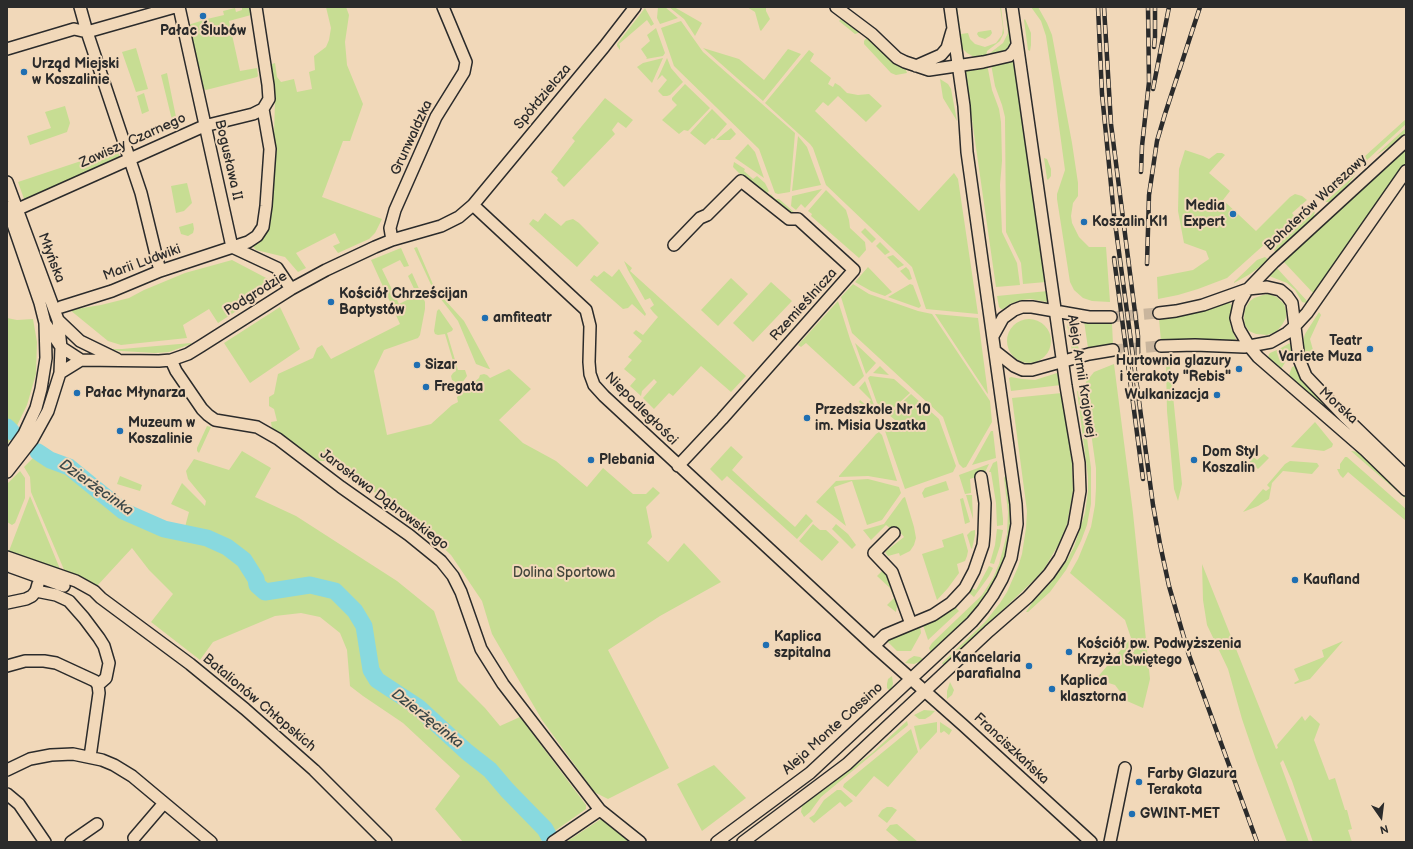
<!DOCTYPE html>
<html>
<head>
<meta charset="utf-8">
<style>
  body { margin:0 }
  #map { position:relative; width:1413px; height:849px; overflow:hidden; background:#f1d8b9; font-family:"Balsamiq Sans",sans-serif }
  canvas { display:block }
  .frame { position:absolute; inset:0; border:8px solid #2b2b2b; pointer-events:none }
  .north { position:absolute; left:1361px; top:797px; width:40px; height:40px; -webkit-text-stroke:3px #f1d8b9; paint-order:stroke; rotate:166deg; font-size:11px; font-weight:700; line-height:16px; text-align:center; color:#2b2b2b }
  .north::after { content:''; display:block; margin:auto; width:14px; height:18px; background:#2b2b2b; clip-path:polygon(50% 0,100% 100%,50% 72%,0 100%) }
</style>
</head>
<body>
<div id="map">
<canvas width="1413" height="849"></canvas>
<div class="frame"></div>
<div class="north">N</div>
</div>
<script>
const ctx = document.querySelector('canvas').getContext('2d');
ctx.lineJoin = 'round';
function fillPath(path, color) {
  ctx.fillStyle = color;
  ctx.fill(path, 'evenodd');
}
function poly(rows) {
  const path = new Path2D();
  for (const r of rows) {
    if (r.length === 3) {
      path.moveTo(r[0] + r[2], r[1]);
      path.arc(r[0], r[1], r[2], 0, 2 * Math.PI);
      continue;
    }
    path.moveTo(r[0], r[1]);
    for (let i = 2; i < r.length; i += 2) path.lineTo(r[i], r[i + 1]);
  }
  return path;
}
function trace(path, color, width, dash) {
  ctx.strokeStyle = color;
  ctx.lineWidth = width;
  ctx.lineCap = dash ? 'butt' : 'round';
  ctx.setLineDash(dash || []);
  ctx.stroke(path);
}
function drawText(font, color, halo, rows, align = 'center') {
  ctx.font = font + ' "Balsamiq Sans",sans-serif';
  ctx.lineWidth = 4;
  ctx.setLineDash([]);
  ctx.textBaseline = 'middle';
  ctx.strokeStyle = halo;
  ctx.fillStyle = color;
  for (const [text, x, y, turn = 0] of rows) {
    ctx.save();
    ctx.translate(x, y);
    ctx.rotate((+turn || 0) * Math.PI / 180);
    ctx.textAlign = isNaN(turn) ? turn : align;
    if (halo) ctx.strokeText(text, 0, 0);
    ctx.fillText(text, 0, 0);
    ctx.restore();
  }
}
fillPath(poly([
  [242,7,250,7,251,15,229,21,240,71,257,68,258,76,257,77,206,90,202,88,188,25,207,19,224,15,223,11,235,8,236,12,242,10],
  [326,7,346,7,349,15,345,42,347,65,363,104,350,141,343,141,322,197,382,219,375,233,369,239,338,253,333,246,340,243,335,233,296,253,306,268,298,272,285,257,256,250,252,245,264,233,273,168,275,101,269,65,275,63,277,77,281,82,294,79,297,92,312,89,309,72,315,70,314,56,326,47,329,40,331,28],
  [658,7,665,7,678,18,660,24,657,18],
  [669,7,674,7,702,23,695,36,684,19],
  [747,7,766,7,766,11,770,19,761,31,760,30,755,12],
  [955,7,957,7,961,34,968,33,970,39,975,44,985,47,996,43,1002,35,1003,28,1000,7,1001,7,1004,33,1000,41,987,51,986,57,976,58,967,53,963,49,960,43],
  [1005,7,1007,7,1012,44,1009,50,990,57,990,53,1003,43,1008,33],
  [1031,7,1038,7,1047,23,1052,35,1072,143,1078,183,1078,196,1073,203,1071,216,1072,223,1079,237,1089,247,1106,247,1110,302,1092,301,1083,298,1074,290,1070,282,1057,199,1057,194,1065,170,1053,82,1046,36,1041,21],
  [645,8,654,24,651,26,647,20,619,44,620,46,620,50,617,46,617,44],
  [844,18,860,31,858,33,855,34,839,21,841,19],
  [1025,19,1031,33,1031,45,1030,51,1028,50,1024,20],
  [681,21,703,52,795,133,790,192,778,194,775,193,759,149,674,66,661,28],
  [656,28,665,53,663,56,646,59,647,58,641,49,650,41,647,35],
  [991,30,992,33,990,36,985,39,979,37,977,34,978,32],
  [867,37,894,62,906,70,907,73,896,75,891,73,864,44,864,41],
  [136,48,148,89,136,92,122,52],
  [703,48,739,59,764,80,788,49,801,54,763,101],
  [809,50,814,54,810,61,831,78,828,84,833,87,835,83,840,86,847,93,858,95,869,94,882,106,866,122,838,96,828,106,823,102,815,111,919,211,954,173,958,179,978,314,926,309,912,267,826,185,813,148,810,144,765,103],
  [663,58,652,83,637,67,643,63],
  [667,58,671,68,683,82,670,95,667,96,663,96,658,91,667,80,662,75,657,80],
  [1012,59,1014,61,1046,282,1023,284,1021,263,1006,232,1005,117,1002,105,995,86,991,64],
  [987,64,992,90,999,109,1001,122,1002,161,1000,185,1002,232,1017,263,1020,285,996,287,965,71,965,70],
  [167,73,176,117,172,120,161,75],
  [940,79,948,84,951,89,957,121,943,98],
  [685,84,710,108,688,131,684,130,679,134,662,120,677,105,672,100,672,98],
  [144,93,149,111,142,114,137,96],
  [605,98,633,120,626,128,618,122,612,130,615,134,564,187,557,180,558,178,551,172,575,141,572,138],
  [65,106,70,123,67,132,30,145,27,136,51,128,45,112],
  [712,109,727,124,714,139,712,138,705,145,690,133],
  [1406,119,1406,124,1367,160,1364,157],
  [731,128,736,134,730,140,716,140],
  [1406,128,1406,133,1397,142,1376,155],
  [798,136,807,147,821,185,792,191],
  [748,144,755,152,764,178,735,158],
  [1406,147,1406,163,1314,294,1283,261],
  [117,149,120,157,28,199,24,199,18,182],
  [1185,150,1203,156,1209,159,1217,153,1222,153,1225,155,1209,173,1230,191,1223,200,1256,231,1290,197,1295,194,1302,196,1307,200,1292,213,1295,217,1227,278,1198,289,1178,295,1158,299,1157,277,1193,270,1209,259,1206,251,1184,243,1178,211,1179,169],
  [1044,158,1047,159,1051,169,1051,176,1048,180,1047,179],
  [734,162,745,169,744,171,753,179,757,176,765,183,769,191,765,195,744,178,733,167],
  [1358,163,1360,166,1322,201,1319,199],
  [1356,174,1340,195,1332,202,1325,202],
  [187,183,192,203,184,211,176,213,171,186],
  [822,189,805,208,801,204,796,210,791,206,792,196],
  [826,190,846,210,849,220,850,228,865,242,866,250,859,258,811,216,812,214,808,211],
  [771,194,775,199,779,199,795,213,789,216,768,198],
  [1309,209,1310,211,1271,245,1271,243],
  [1315,211,1313,220,1276,253,1274,250,1274,248],
  [545,213,561,226,566,221,573,219,579,223,599,243,577,267,529,224,533,219,538,222],
  [193,223,194,229,193,233,188,236,181,234,179,227],
  [865,228,876,239,872,243,861,232],
  [880,242,890,252,885,255,876,246],
  [417,247,435,289,464,321,490,369,489,369,476,364,458,321,433,289,414,248],
  [401,248,409,266,404,267,400,260,382,269,399,304,417,295,408,276,412,273,425,302,425,309,420,335,418,338,384,350,374,371,387,435,431,424,452,405,458,402,457,397,479,378,480,375,484,374,487,375,490,378,509,369,531,389,499,420,523,443,556,461,587,487,603,468,633,494,646,494,653,487,660,493,646,507,652,537,647,543,668,562,684,543,721,582,660,616,608,650,669,768,608,799,596,793,593,790,542,720,492,634,482,601,451,555,432,537,387,501,330,461,317,461,272,429,271,422,277,421,274,409,269,406,269,397,274,394,278,374,313,358,317,348,322,345,331,359,400,324,371,260],
  [893,255,903,264,904,265,898,268,887,257],
  [1265,257,1269,260,1250,274,1234,283,1234,282,1257,260],
  [232,260,270,280,271,284,270,289,218,323,209,309,183,325,187,338,121,345,108,341,70,310,101,305,129,298,144,290,185,273],
  [624,261,632,268,630,271,746,376,731,392,701,366,673,396,669,393,654,409,643,398,657,382,654,379,642,391,641,396,630,386,636,379,624,369,632,360,628,357,642,341,633,333,636,330,643,335,658,317,653,312,650,308,654,305,650,298,645,300,628,270],
  [868,267,892,292,885,296,871,291,855,282],
  [906,267,909,270,912,279,909,280,900,271],
  [1276,267,1308,302,1306,303,1302,302,1295,290,1287,283,1269,276,1269,274],
  [619,269,646,314,645,316,632,304,628,308,623,309,590,280,594,275,597,277,604,271,612,277],
  [731,278,748,294,718,326,701,310],
  [771,282,792,301,753,342,733,323],
  [853,284,869,294,918,311,932,314,990,401,992,422,966,467,963,468,959,464,943,417,852,333,841,297],
  [910,284,913,285,921,306,919,308,888,297],
  [1048,291,1049,300,1047,302,1030,299,1022,300,1010,304,1003,309,1001,309,999,307,997,296],
  [1268,294,1277,297,1284,304,1286,310,1286,318,1282,325,1276,332,1267,335,1256,334,1249,331,1245,325,1244,318,1245,309,1250,301,1254,298,1263,295],
  [838,301,850,339,864,376,854,386,853,386,806,343,801,347,798,345],
  [1229,302,1232,306,1230,321,1231,328,1236,339,1235,341,1161,341,1159,319,1182,316],
  [280,307,300,349,250,383,224,343],
  [439,309,453,329,452,331,447,333,458,370,465,370,467,376,462,383,459,384,452,380,451,376,453,373,456,371,445,334,438,335,435,334,434,331,437,311],
  [1319,312,1321,315,1310,339,1313,350,1311,352,1303,354,1303,341,1305,334],
  [935,314,978,318,988,394,987,393],
  [7,318,17,320,33,319,37,342,36,374,27,405,7,446],
  [1029,341,22],
  [1070,321,1074,321,1079,351,1073,352,1072,351,1067,324],
  [1084,321,1112,323,1113,345,1088,348],
  [191,343,191,344,169,352,155,353,121,351,108,349,122,349],
  [855,343,876,363,866,374],
  [1290,343,1292,344,1293,357,1286,361,1281,369,1268,358,1269,354,1270,353,1279,349],
  [1114,364,1133,513,1150,679,1143,708,1127,701,1115,685,1096,679,1131,638,1125,620,1070,573,1078,559,1085,542,1091,527,1095,505,1096,488,1096,468,1085,390,1086,382,1094,372],
  [1166,364,1170,366,1182,484,1178,501,1174,489,1167,411],
  [880,366,889,375,873,373],
  [1295,366,1299,375,1305,384,1345,426,1289,375,1292,367],
  [1057,373,1059,373,1061,385,1011,391,1009,378,1011,377,1022,379,1035,380],
  [870,376,894,379,910,393,888,413,877,403,868,378],
  [865,381,874,405,870,410,859,402,860,400,866,405,871,400,859,388],
  [1077,391,1081,393,1091,468,1091,504,1087,525,1081,541,1066,570,1050,592,1028,612,1026,612,1032,603,1054,579,1066,562,1074,547,1085,513,1088,491,1088,477],
  [1062,393,1072,463,1073,491,1067,524,1060,542,1044,569,1034,580,944,666,942,663,985,622,1000,603,1007,592,1018,567,1022,554,1026,528,1027,511,1012,398],
  [911,394,939,419,956,466,953,472,905,489,885,431,895,420,889,415],
  [1315,422,1333,444,1332,447,1324,451,1291,447],
  [207,426,211,427,199,453,197,451,197,448],
  [991,431,993,431,996,458,972,465],
  [879,432,882,435,897,481,868,476,839,477,839,476,876,434],
  [731,446,743,457,732,470,759,495,795,527,806,514,813,521,797,539,727,476,722,481,710,469],
  [42,449,133,517,156,528,195,534,196,530,185,527,189,512,171,504,182,483,205,506,206,501,188,479,186,471,194,459,229,470,242,451,271,468,255,497,296,516,397,581,434,611,458,681,485,708,500,726,520,717,586,805,586,809,539,842,463,842,435,809,460,776,403,723,363,696,350,686,347,650,340,633,320,617,301,613,275,616,213,642,200,660,151,622,173,594,149,570,132,548,97,586,81,577,65,572,31,492,30,477,24,467],
  [1351,451,1359,452,1406,494,1406,499],
  [1249,453,1257,460,1264,454,1269,458,1258,469,1245,457],
  [1345,457,1347,457,1406,509,1406,521,1348,472,1343,478,1340,475,1337,469,1340,469,1340,464],
  [997,461,1003,519,1003,525,997,526,996,503,991,472,989,472,993,463],
  [1290,461,1317,463,1319,466,1312,474,1283,471,1272,483,1269,499,1258,506,1243,512,1263,489,1266,491,1270,488,1267,485,1285,464],
  [989,464,984,474,970,479,971,491,971,493,965,494,959,475],
  [20,471,25,478,25,498,15,523,12,525,7,522,7,484],
  [1007,473,1012,512,1011,528,1007,551,1000,573,988,593,974,612,931,653,929,648,932,643,982,595,993,578,999,564,1007,534,1008,512,1004,478],
  [120,476,142,485,140,491,117,484],
  [868,479,899,487,901,493,882,520,867,525,852,481,834,487,846,526,816,502,836,481],
  [946,481,949,490,924,498,922,493,925,488],
  [966,495,972,495,973,519],
  [30,496,60,569,14,554,9,551],
  [905,497,914,527,916,538,914,545,910,551,900,556,899,553,888,556,885,552,904,537,895,526,891,529,886,525,871,540,863,530,884,524,903,498],
  [963,498,970,522,965,524,960,499],
  [813,524,820,530,826,530,839,542,822,561,799,541],
  [836,524,848,534,856,545,852,549,832,529],
  [997,529,1003,530,1000,546,994,564,990,563,995,545],
  [975,530,975,535,972,549,971,548,967,535,971,531],
  [963,533,968,551,967,556,965,561,957,564,959,573,948,588,937,600,922,554,944,547,942,540],
  [1202,564,1276,749,1278,748,1277,745,1302,716,1305,721,1310,715,1320,724,1314,740,1329,780,1335,778,1345,810,1347,810,1352,829,1348,830,1352,842,1313,842,1292,781,1283,760,1280,763,1309,842,1287,842,1256,760,1242,719,1228,669,1207,625,1203,600],
  [989,566,993,568,989,576,974,597,968,592,971,588,976,590],
  [883,570,893,585,898,599,896,612,887,605,894,598,890,588,877,576],
  [953,608,956,608,959,611,928,640,923,625],
  [920,626,921,633,911,651,897,651,886,640],
  [1343,641,1310,679,1295,684,1294,683,1299,680,1294,669,1324,657,1322,650],
  [914,656,920,657,924,660,914,664,905,663,909,659],
  [892,676,893,684,890,691,887,688,887,684,888,679],
  [950,682,954,690,952,695,947,699,947,691],
  [924,710,935,711,930,716,925,719,919,719,914,715],
  [907,721,908,725,821,797,810,812,804,817,801,812,802,806,804,804,872,753],
  [937,722,937,732,920,750,914,726],
  [940,722,952,730,949,735,944,731,941,733,940,732],
  [911,729,918,752,888,787,874,776,856,797,843,787,844,784],
  [714,765,746,798,702,831,677,784],
  [837,790,841,790,853,801,845,807,840,802,814,823,809,818,814,815,824,800],
  [887,807,892,807,897,810,887,823,878,816,882,810],
  [601,819,606,820,631,842,566,842],
  [897,824,918,842,900,842,886,830,890,825]
]), '#c7dd93');
const water = poly([
  [72,464,80,466,87,475,95,488,70,474,69,467,72,464]
]);
fillPath(water, '#88d9df');
trace(water, '#639397', 1);
trace(poly([
  [7,427,12,432],
  [38,452,50,460,69,467,123,511,164,529,207,538,227,547,244,560,256,579,257,585,265,592,310,585,335,591,355,611,364,626,371,670,377,680,418,707,467,752,490,770,507,790,545,829,552,842]
]), '#88d9df', 17);
trace(poly([
  [1111,317,1159,313],
  [1113,350,1161,346]
]), '#c9b59d', 11, [11, 5.5]);
const minor = poly([
  [80,7,87,32,141,193,160,271],
  [179,7,232,247,277,268,291,289],
  [836,7,872,34,897,58,905,62,929,70,983,62,1009,56,1013,52,1017,45],
  [7,49,74,29,87,32,175,7],
  [916,66,941,55,947,48,952,31],
  [7,182,58,320,61,347,60,373,48,411,32,440,7,472],
  [473,205,586,310,590,326,589,362,590,374,594,385,604,396,874,646,963,725,1091,842],
  [7,207,40,303,45,323,46,358,41,389,36,408,24,434,7,458],
  [7,214,204,126,253,114,263,109],
  [392,240,390,228,395,210,436,117,464,72,466,62,443,7],
  [674,245,700,218,707,215,741,181,789,219,798,219,854,270,722,419,678,466],
  [1248,289,1274,262,1406,141],
  [1247,290,1239,304,1236,318,1239,329,1249,346,1258,357,1365,450,1406,490],
  [61,307,112,291,160,271,248,242,257,236,263,227,266,206,270,149,263,109,269,99,268,85,256,7],
  [1159,313,1176,311,1203,305,1248,289,1267,287,1280,290,1287,296,1292,303,1299,359,1306,376,1344,416,1406,476],
  [58,320,80,341,117,359],
  [45,323,61,347,81,360,159,361,171,360,188,354,201,346,291,289,326,270,375,247,392,240,441,226,459,217,473,205,604,47,635,7],
  [993,336,1003,318,1014,310,1022,307,1032,307,1089,317,1111,317],
  [1161,346,1195,345,1244,347,1271,342,1287,333,1295,326,1307,313,1406,171],
  [995,351,1014,366,1023,370,1032,370,1089,354,1113,350],
  [171,360,176,371,202,409,208,415,215,420,257,427,278,439,341,487,409,535,441,561,453,576,461,592,481,649,503,684,600,810,640,842],
  [60,373,81,360],
  [894,533,874,553,892,572,911,624],
  [7,557,76,581,94,591,101,598,190,664,245,709,314,770,386,842],
  [11,567,64,586],
  [36,591,56,595,69,601,84,618,99,638,104,646,109,663,106,678,98,685],
  [7,603,26,599,32,596,36,591,38,584],
  [874,646,885,635,933,615,951,603,965,588,974,571,983,545,984,534,985,503,981,477],
  [7,666,25,661,44,661,56,663,95,681,98,685,99,693,90,757],
  [7,770,30,759,51,755,73,754,102,760,114,765,132,776,211,842],
  [7,794,19,804,45,842],
  [134,838,164,803],
  [71,842,97,824],
  [553,842,600,810],
  [717,842,810,773,972,622,983,609,993,595,1002,579,1011,558,1017,524,1016,504,967,152,964,106,950,7],
  [743,842,847,764,989,631,1028,597,1049,574,1060,558,1074,526,1080,491,1079,463,1066,386,1012,7],
  [1110,842,1125,768]
]);
trace(minor, '#2b2b2b', 14);
trace(minor, '#f1d8b9', 11);
const rail = poly([
  [1098,7,1102,94,1114,215,1153,505,1160,544,1169,586,1189,655,1257,842],
  [1104,7,1111,124,1138,336,1138,357],
  [1154,47,1155,37,1155,7],
  [1153,89,1169,7],
  [1141,172,1142,146,1149,82,1148,7],
  [1114,258,1143,479],
  [1147,264,1149,195,1157,141,1165,114,1200,7]
]);
trace(rail, '#2b2b2b', 4.5);
trace(rail, '#f1d8b9', 3, [9]);
for (const [x, y, r, color] of [
  [203,16,4,"#1f6fb2"],
  [24,72,4,"#1f6fb2"],
  [1233,214,4,"#1f6fb2"],
  [1084,222,4,"#1f6fb2"],
  [331,302,4,"#1f6fb2"],
  [485,318,4,"#1f6fb2"],
  [1370,349,4,"#1f6fb2"],
  [417,365,4,"#1f6fb2"],
  [1239,369,4,"#1f6fb2"],
  [426,387,4,"#1f6fb2"],
  [77,393,4,"#1f6fb2"],
  [1217,395,4,"#1f6fb2"],
  [807,418,4,"#1f6fb2"],
  [120,431,4,"#1f6fb2"],
  [591,460,4,"#1f6fb2"],
  [1194,460,4,"#1f6fb2"],
  [1295,580,4,"#1f6fb2"],
  [766,645,4,"#1f6fb2"],
  [1069,652,4,"#1f6fb2"],
  [1029,666,4,"#1f6fb2"],
  [1052,689,4,"#1f6fb2"],
  [1139,782,4,"#1f6fb2"],
  [1132,814,4,"#1f6fb2"]
]) {
  const dot = new Path2D();
  dot.arc(x, y, r, 0, 2 * Math.PI);
  ctx.fillStyle = color;
  ctx.fill(dot);
  trace(dot, '#f1d8b9', 1.5);
}
drawText('bold 14px', '#2b2b2b', '#f1d8b9', [
  ["Pałac Ślubów",203,31,"center"],
  ["Urząd Miejski",32,64],
  ["w Koszalinie",32,80],
  ["Media",1225,206,"right"],
  ["Expert",1225,222,"right"],
  ["Koszalin Kl1",1092,222],
  ["Kościół Chrześcijan",339,294],
  ["Baptystów",339,310],
  ["amfiteatr",493,318],
  ["Teatr",1362,341,"right"],
  ["Variete Muza",1362,357,"right"],
  ["Hurtownia glazury",1231,361,"right"],
  ["i terakoty \"Rebis\"",1231,377,"right"],
  ["Sizar",425,365],
  ["Fregata",434,387],
  ["Pałac Młynarza",85,393],
  ["Wulkanizacja",1209,395,"right"],
  ["Przedszkole Nr 10",815,410],
  ["im. Misia Uszatka",815,426],
  ["Muzeum w",128,423],
  ["Koszalinie",128,439],
  ["Dom Styl",1202,452],
  ["Koszalin",1202,468],
  ["Plebania",599,460],
  ["Kaufland",1303,580],
  ["Kaplica",774,637],
  ["szpitalna",774,653],
  ["Kościół pw. Podwyższenia",1077,644],
  ["Krzyża Świętego",1077,660],
  ["Kancelaria",1021,658,"right"],
  ["parafialna",1021,674,"right"],
  ["Kaplica",1060,681],
  ["klasztorna",1060,697],
  ["Farby Glazura",1147,774],
  ["Terakota",1147,790],
  ["GWINT-MET",1140,814]
], 'left');
drawText('14px', '#2b2b2b', '#f1d8b9', [
  ["Spółdzielcza",543,97,-50],
  ["Grunwaldzka",412,138,-65],
  ["Zawiszy Czarnego",133,141,-24],
  ["Bogusława II",228,160,77],
  ["Bohaterów Warszawy",1316,203,-43],
  ["Młyńska",51,258,69],
  ["Marii Ludwiki",142,263,-20],
  ["Podgrodzie",256,294,-32],
  ["Rzemieślnicza",804,305,-48],
  ["Aleja Armii Krajowej",1081,376,81],
  ["Morska",1338,406,42],
  ["Niepodległości",641,409,45],
  ["Jarosława Dąbrowskiego",384,500,37],
  ["Batalionów Chłopskich",259,703,40],
  ["Aleja Monte Cassino",833,729,-42],
  ["Franciszkańska",1011,749,43]
]);
drawText('14px', '#42463b', '#f1d8b9', [
  ["Dolina Sportowa",564,573]
]);
drawText('italic 15px', '#394546', '#f1d8b9', [
  ["Dzierżęcinka",96,488,35],
  ["Dzierżęcinka",427,719,38]
]);
</script>
</body>
</html>
